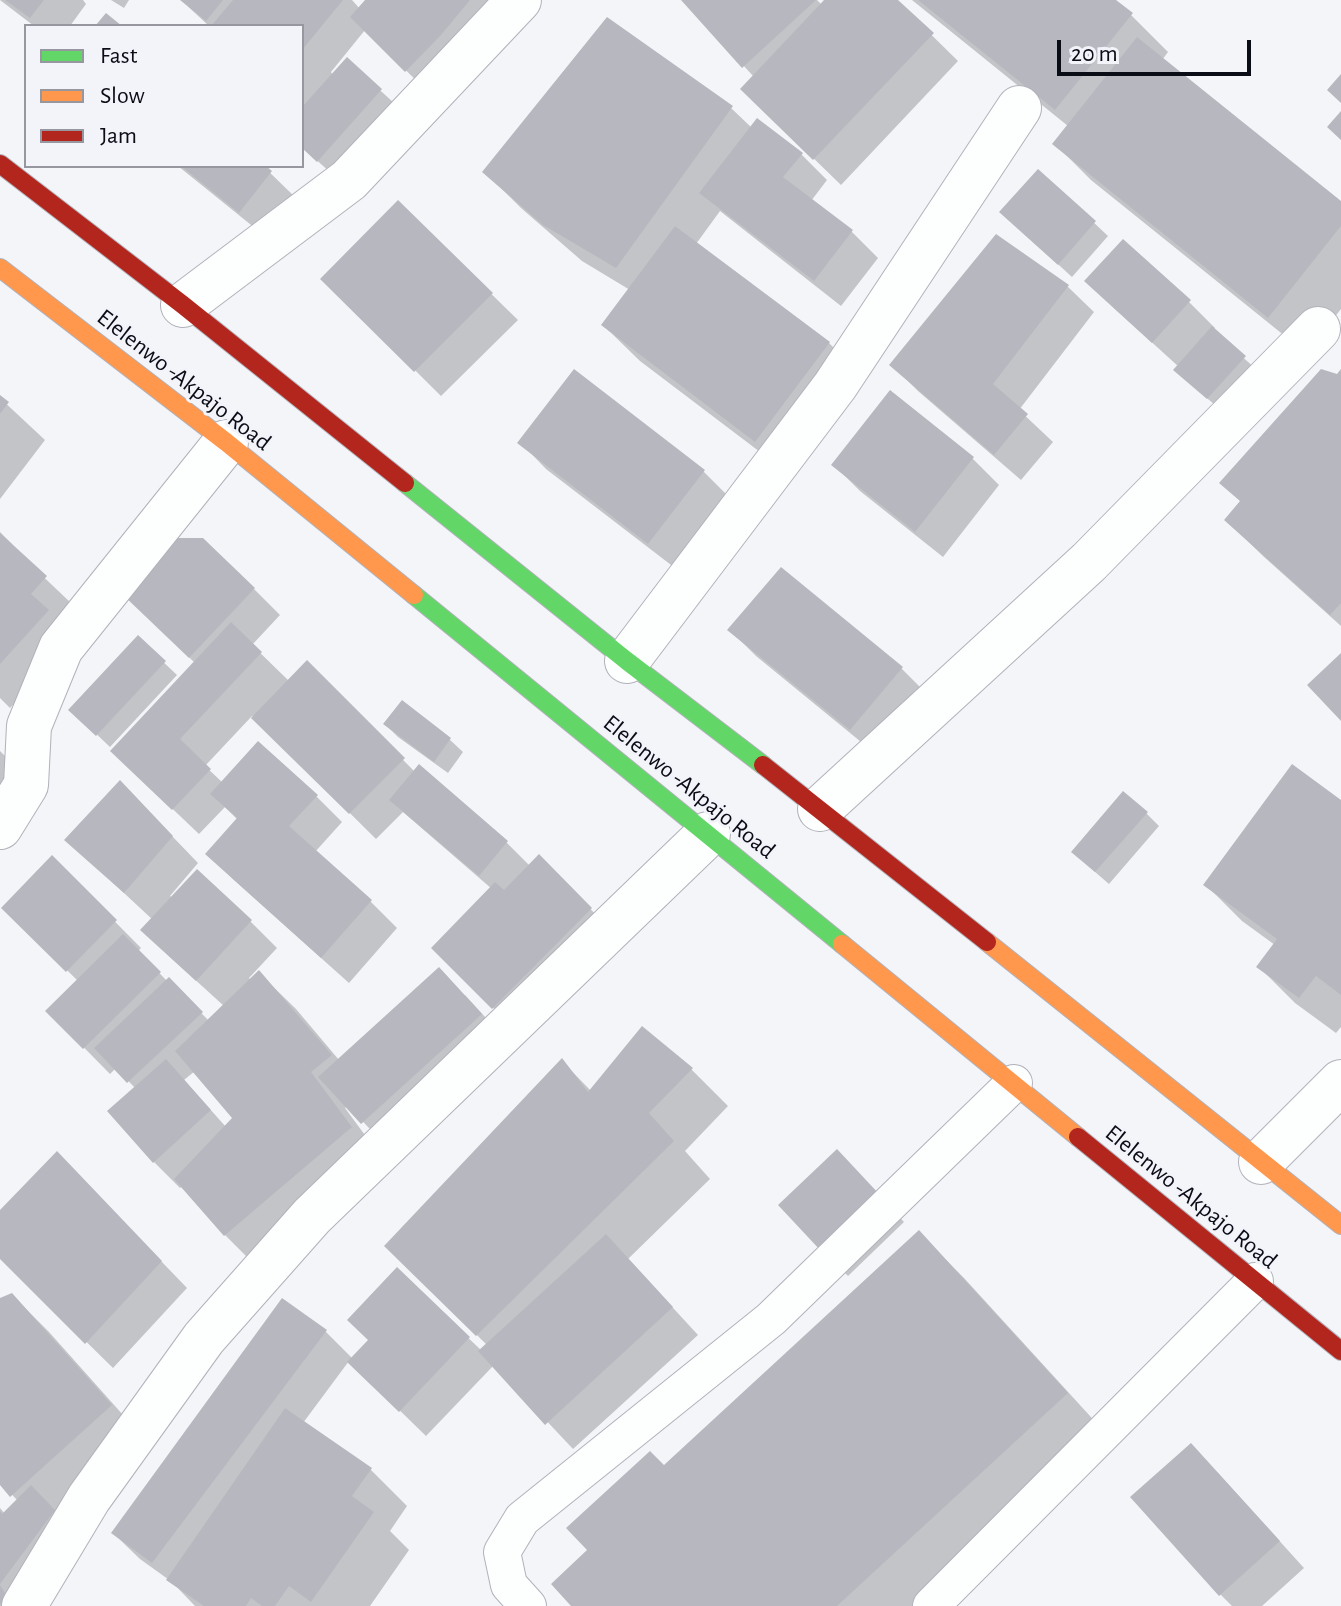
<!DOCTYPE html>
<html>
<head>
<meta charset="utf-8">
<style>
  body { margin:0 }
  #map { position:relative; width:1341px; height:1606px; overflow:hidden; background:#f4f5f9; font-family:"Alegreya Sans",sans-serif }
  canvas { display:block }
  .legend { position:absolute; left:24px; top:24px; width:280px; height:144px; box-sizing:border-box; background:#f3f4fa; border:2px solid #96979f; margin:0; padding:10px 14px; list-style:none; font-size:24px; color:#0a0c16 }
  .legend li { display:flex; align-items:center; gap:16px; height:40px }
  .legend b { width:40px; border:2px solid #96979f }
  .scale { position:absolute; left:1057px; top:40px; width:194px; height:36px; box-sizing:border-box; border:4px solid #0a0c16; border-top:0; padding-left:10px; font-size:24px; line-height:28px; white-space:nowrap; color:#0a0c16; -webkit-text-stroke:6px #f3f4fa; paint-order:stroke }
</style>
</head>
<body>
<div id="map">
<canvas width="1341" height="1606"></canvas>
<ul class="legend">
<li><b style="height:10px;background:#63d668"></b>Fast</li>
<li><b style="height:10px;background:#ff974d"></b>Slow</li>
<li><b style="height:10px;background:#b3261e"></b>Jam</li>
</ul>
<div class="scale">20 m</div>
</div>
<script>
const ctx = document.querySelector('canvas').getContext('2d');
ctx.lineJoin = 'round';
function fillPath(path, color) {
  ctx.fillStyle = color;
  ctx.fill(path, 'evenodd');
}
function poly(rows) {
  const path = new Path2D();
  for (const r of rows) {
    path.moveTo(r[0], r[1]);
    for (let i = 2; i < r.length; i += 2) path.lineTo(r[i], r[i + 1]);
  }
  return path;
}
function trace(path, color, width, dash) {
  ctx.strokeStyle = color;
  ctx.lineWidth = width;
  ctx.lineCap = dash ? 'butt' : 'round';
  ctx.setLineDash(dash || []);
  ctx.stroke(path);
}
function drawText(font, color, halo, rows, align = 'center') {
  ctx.font = font + ' "Alegreya Sans",sans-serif';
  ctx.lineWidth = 6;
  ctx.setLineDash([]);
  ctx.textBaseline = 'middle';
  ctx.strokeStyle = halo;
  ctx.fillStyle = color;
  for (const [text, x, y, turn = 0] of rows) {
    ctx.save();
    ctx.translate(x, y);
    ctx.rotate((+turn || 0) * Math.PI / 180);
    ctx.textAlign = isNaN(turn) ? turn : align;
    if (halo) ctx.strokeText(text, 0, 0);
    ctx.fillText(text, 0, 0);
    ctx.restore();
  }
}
fillPath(poly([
  [0,0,83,0,86,4,70,26,34,26],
  [111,0,129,0,124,8],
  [181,0,352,0,360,9,368,0,519,0,432,96,365,30,331,72,333,75,347,60,394,103,331,173,302,147,302,26,209,26],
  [683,0,817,0,822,5,827,0,896,0,958,61,841,185,769,115,754,77],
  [912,0,1113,0,1131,15,1168,52,1162,60,1341,204,1341,309,1306,353,1091,180,1055,144,1068,126],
  [731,108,752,128,801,154,827,180,811,201,852,232,878,258,841,306,720,211,696,244,829,343,866,380,793,477,640,361,603,325,630,290,582,261,521,208,485,172],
  [178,166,263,166,297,199,266,237],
  [1039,171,1108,236,1072,277,1015,225],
  [398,203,518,320,441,396,323,279],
  [1067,286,1094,312,1019,410,1053,442,1021,480,918,391,892,365],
  [1189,302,1215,328,1213,330,1258,371,1221,410,1189,383,1179,367,1113,307],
  [574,372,704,472,730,498,675,568,546,469,520,442],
  [1341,372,1341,626,1263,556,1226,520],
  [890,393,973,459,999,485,943,557,860,491,834,465],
  [0,398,45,440,0,499],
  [0,532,12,544,10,545,72,604,73,638,10,708,0,698],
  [781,570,902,669,928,695,877,755,756,656,730,630],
  [254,589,280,615,252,645,289,681,307,663,415,772,419,767,507,843,530,866,539,857,616,935,519,1034,434,948,492,889,403,812,376,839,252,716,205,766,223,783,316,796,342,822,315,852,371,902,397,928,349,983,234,880,208,854,238,820,225,807,199,834,139,777,195,663,150,620],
  [138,638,177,675,110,747,71,710],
  [385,724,449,739,463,752,448,773,398,737],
  [0,751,27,778,0,806],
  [1341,803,1341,1027,1336,1033,1295,1003,1259,967,1275,945,1242,921,1206,885],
  [146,809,198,863,170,896,173,898,198,872,251,922,277,948,249,978,251,980,259,973,296,1009,339,1060,465,995,507,1041,389,1149,348,1106,345,1108,387,1165,262,1272,225,1235,183,1186,180,1188,154,1162,135,1088,116,1068,110,1074,48,1011,78,981,4,908,52,858,141,948,138,951,167,981,169,980,209,1021,224,1006,169,956,153,920,67,840],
  [195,1071,234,1118,226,1127,184,1080],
  [1146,813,1159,826,1109,884,1087,865],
  [562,1061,591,1091,691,1069,728,1106,685,1151,710,1179,628,1259,698,1335,573,1449,494,1365,426,1436,349,1361,303,1423,370,1469,407,1506,390,1531,409,1550,370,1606,195,1606,172,1582,140,1559,113,1533,325,1331,353,1359,370,1341,397,1270,482,1351,488,1346,387,1246],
  [863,1178,904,1222,848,1276,822,1250],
  [83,1180,187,1288,113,1368,0,1257,0,1213],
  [919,1233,964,1278,1111,1439,930,1606,574,1606,590,1550,664,1468],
  [12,1295,49,1332,148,1443,29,1606,0,1606,0,1508,5,1514,18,1501,0,1482,0,1300],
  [1217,1472,1304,1568,1262,1606,1232,1606,1220,1594]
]), '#0003');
fillPath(poly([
  [5,0,44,0,30,18],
  [180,0,223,0,206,21],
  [233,0,343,0,302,50,302,26,211,26],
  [365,0,470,0,441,35,405,72,350,17],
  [681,0,816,0,742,68],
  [824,0,898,0,934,33,813,160,740,89],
  [918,0,1116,0,1133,13,1055,110],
  [106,13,122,26,95,26],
  [607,17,733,106,616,268,543,225,482,172],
  [1137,37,1341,201,1341,226,1268,318,1052,144],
  [347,57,382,89,317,162,302,148,302,107],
  [1341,74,1341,103,1327,90],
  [1341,111,1341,140,1327,127],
  [757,118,803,153,783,177,853,230,814,281,699,193],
  [181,166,266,166,272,171,239,213],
  [1038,169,1096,221,1058,265,999,212],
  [398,200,493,293,414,372,320,279],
  [675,226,830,342,755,442,601,325],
  [996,234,1069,285,993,384,1028,414,994,455,889,365],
  [1123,239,1191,300,1152,343,1084,281],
  [1212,326,1246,356,1207,399,1173,370],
  [574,369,705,470,648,544,517,443],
  [1321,369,1337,374,1341,369,1341,603,1330,615,1224,520,1240,501,1219,483],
  [890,390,974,457,915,532,831,465],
  [0,395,9,402,0,414],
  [0,533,47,576,31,594,49,610,0,664],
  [174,538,203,538,255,588,189,658,122,594],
  [781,567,903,667,850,730,727,630],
  [231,622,262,652,180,739,211,769,172,810,110,751],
  [138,635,166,661,96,736,68,710],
  [1341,653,1341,721,1307,685],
  [307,660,405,758,349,814,251,718],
  [402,700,451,738,434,762,383,724],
  [258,741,318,795,289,826,372,900,321,958,205,854,237,818,210,794],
  [419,764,508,841,479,876,389,800],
  [1292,764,1341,800,1341,995,1316,976,1299,998,1256,967,1277,939,1203,885],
  [120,780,173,836,124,893,64,840],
  [1123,791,1148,812,1095,872,1071,852],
  [539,854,592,908,492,1009,431,948,495,882,504,890],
  [52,855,117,920,66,972,1,908],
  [197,869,252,920,196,981,140,930],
  [123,934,161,972,83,1049,45,1011],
  [439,967,482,1014,361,1124,318,1077],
  [259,970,332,1055,311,1072,352,1127,224,1236,174,1179,232,1118,175,1051],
  [169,977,203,1012,127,1083,94,1048],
  [642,1026,693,1068,649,1113,674,1141,476,1336,384,1246,562,1058,588,1092],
  [166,1059,211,1110,153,1163,107,1111],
  [837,1149,880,1195,821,1251,778,1205],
  [57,1151,162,1261,85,1344,0,1259,0,1210],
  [919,1230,1068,1393,837,1606,571,1606,551,1584,587,1550,566,1528,650,1451,664,1465],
  [606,1234,673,1307,545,1425,478,1351],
  [397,1267,470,1337,399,1412,347,1362,368,1340,347,1320],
  [12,1293,112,1405,10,1497,0,1485,0,1298],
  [282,1298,327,1330,152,1563,111,1533],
  [285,1408,372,1468,352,1496,374,1512,311,1602,289,1586,275,1606,262,1606,251,1598,246,1606,204,1606,166,1580],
  [1191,1443,1280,1541,1219,1596,1130,1497],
  [31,1485,55,1510,0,1584,0,1511,2,1514],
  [0,1585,8,1598,0,1604]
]), '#b6b7bf');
const lane = poly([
  [528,1606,509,1585,502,1552,522,1519,771,1319,1014,1083],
  [931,1606,1255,1281]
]);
const street = poly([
  [183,305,349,180,519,0],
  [627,661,835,386,1019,108],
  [820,809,1089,562,1318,329],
  [0,827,26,785,29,726,61,648,226,442],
  [1261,1162,1341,1082],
  [24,1606,89,1498,204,1338,312,1216,708,834]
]);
const fast = poly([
  [405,483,627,661,763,765],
  [414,595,842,944]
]);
const slow = poly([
  [0,268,226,442,414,595],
  [987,942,1341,1225],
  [842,944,1078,1137]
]);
const jam = poly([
  [0,164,183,305,405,483],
  [763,765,987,942],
  [1078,1137,1341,1351]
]);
trace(lane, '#b1b2ba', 38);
trace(street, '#b1b2ba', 46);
trace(fast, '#b1b2ba', 20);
trace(slow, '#b1b2ba', 20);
trace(jam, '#b1b2ba', 20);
trace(lane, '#fdfefe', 36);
trace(street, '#fdfefe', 44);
trace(fast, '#63d668', 18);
trace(slow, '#ff974d', 18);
trace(jam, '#b3261e', 18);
drawText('24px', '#0a0c16', '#f3f4fa', [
  ["Elelenwo -Akpajo Road",184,380,38],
  ["Elelenwo -Akpajo Road",689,787,39],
  ["Elelenwo -Akpajo Road",1191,1197,39]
]);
</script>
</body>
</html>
